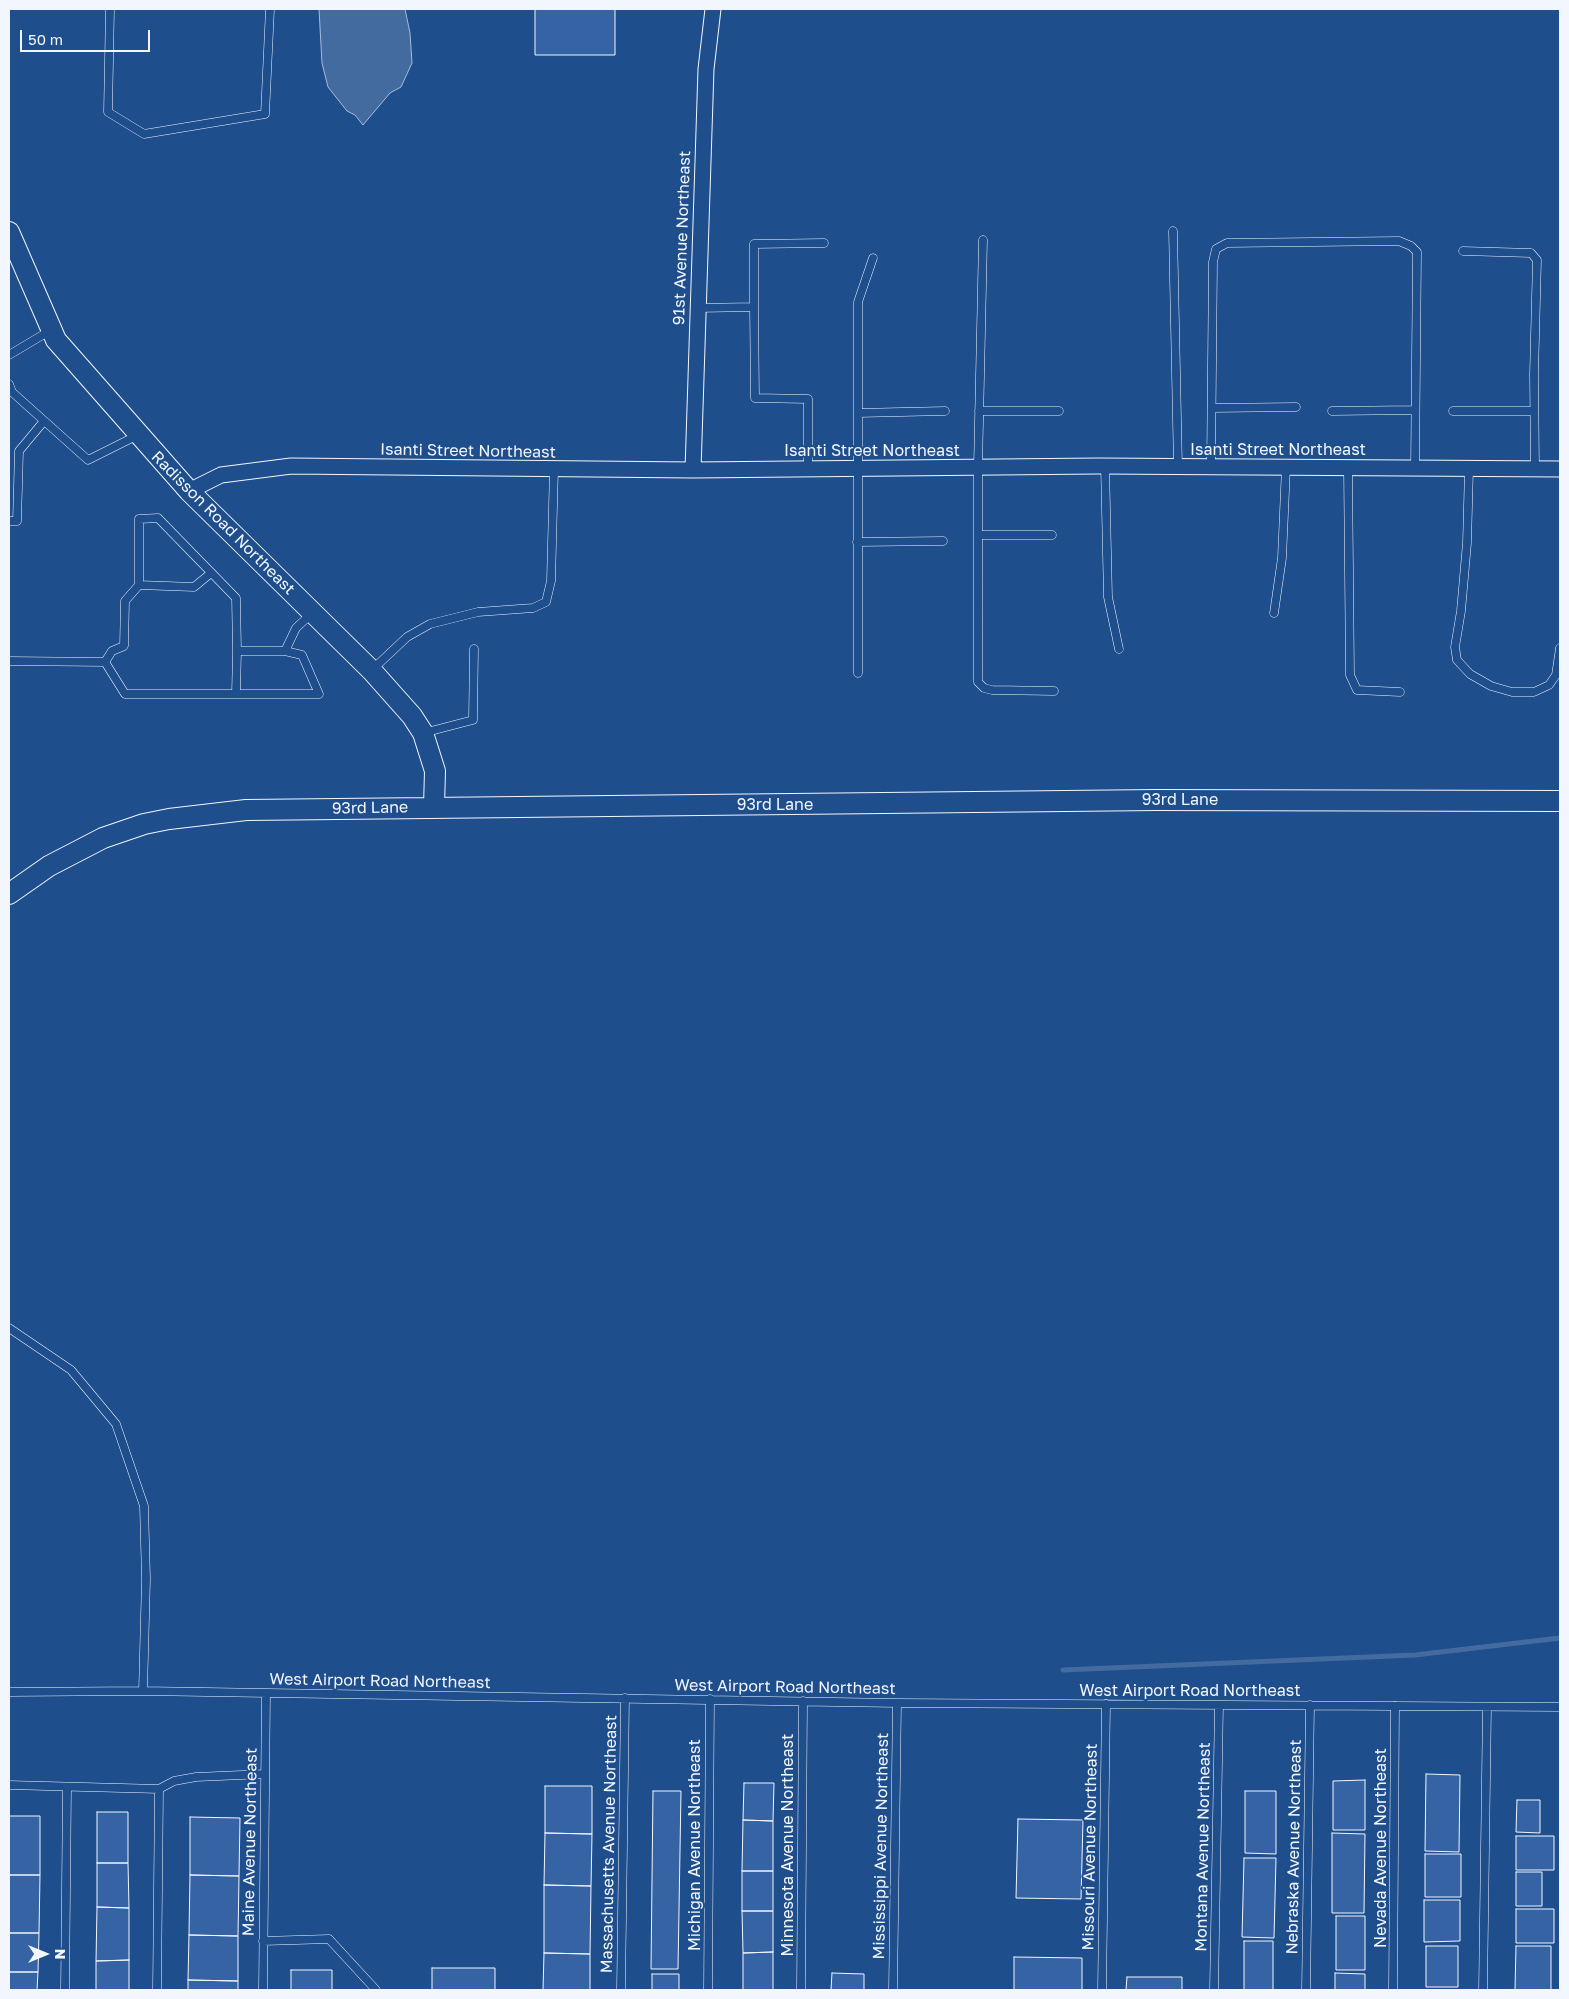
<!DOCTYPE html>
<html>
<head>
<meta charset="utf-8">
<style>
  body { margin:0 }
  #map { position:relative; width:1569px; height:1999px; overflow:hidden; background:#1f4e8c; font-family:"Golos Text",sans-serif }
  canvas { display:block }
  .frame { position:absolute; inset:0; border:10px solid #f2f6ff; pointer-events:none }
  .north { position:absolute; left:20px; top:1929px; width:50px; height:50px; -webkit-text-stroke:4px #1f4e8c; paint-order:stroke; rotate:90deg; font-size:14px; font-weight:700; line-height:20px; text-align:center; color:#f2f6ff }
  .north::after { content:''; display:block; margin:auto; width:18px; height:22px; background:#f2f6ff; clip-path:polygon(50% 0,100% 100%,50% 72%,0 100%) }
  .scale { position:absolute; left:20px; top:30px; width:130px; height:22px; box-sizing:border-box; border:2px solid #f2f6ff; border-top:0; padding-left:6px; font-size:15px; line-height:18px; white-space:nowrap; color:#f2f6ff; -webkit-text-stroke:4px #1f4e8c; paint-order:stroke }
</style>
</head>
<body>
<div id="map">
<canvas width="1569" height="1999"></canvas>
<div class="frame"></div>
<div class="north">N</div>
<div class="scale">50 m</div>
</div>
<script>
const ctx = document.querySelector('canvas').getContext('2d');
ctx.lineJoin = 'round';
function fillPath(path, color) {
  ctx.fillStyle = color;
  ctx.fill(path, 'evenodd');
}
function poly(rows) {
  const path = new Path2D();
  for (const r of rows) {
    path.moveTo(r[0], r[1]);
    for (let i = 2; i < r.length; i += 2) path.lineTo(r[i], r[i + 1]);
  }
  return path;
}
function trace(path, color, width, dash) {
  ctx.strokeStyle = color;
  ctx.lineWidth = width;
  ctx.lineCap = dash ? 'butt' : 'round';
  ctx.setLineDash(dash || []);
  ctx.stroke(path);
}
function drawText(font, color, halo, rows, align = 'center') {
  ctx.font = font + ' "Golos Text",sans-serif';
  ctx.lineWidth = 4;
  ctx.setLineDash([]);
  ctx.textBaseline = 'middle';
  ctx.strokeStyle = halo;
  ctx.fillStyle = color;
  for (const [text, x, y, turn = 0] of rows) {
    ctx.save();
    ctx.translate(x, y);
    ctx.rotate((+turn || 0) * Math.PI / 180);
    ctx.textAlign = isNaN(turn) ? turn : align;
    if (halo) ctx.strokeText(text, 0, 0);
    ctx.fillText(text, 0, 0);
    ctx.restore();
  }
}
const water = poly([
  [319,9,405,9,410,33,412,63,401,87,390,93,363,125,355,115,347,111,328,87,322,63,319,9]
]);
fillPath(water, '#446ba0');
trace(water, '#a8bbd7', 1);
trace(poly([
  [1063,1670,1415,1655,1560,1638]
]), '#446ba0', 5);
const building = poly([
  [535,9,615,9,615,55,535,55,535,9],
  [1426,1774,1460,1775,1459,1852,1425,1851,1426,1774],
  [1365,1780,1365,1830,1333,1830,1333,1781,1365,1780],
  [744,1783,774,1783,773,1821,743,1820,744,1783],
  [545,1786,592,1786,592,1834,545,1833,545,1786],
  [653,1791,681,1791,678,1969,651,1969,653,1791],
  [1245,1791,1276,1791,1276,1854,1245,1853,1245,1791],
  [1517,1800,1540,1800,1540,1833,1516,1832,1517,1800],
  [97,1812,128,1812,128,1863,97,1863,97,1812],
  [9,1816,40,1816,40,1875,9,1875,9,1816],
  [190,1817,240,1818,239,1876,190,1875,190,1817],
  [1018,1819,1083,1820,1081,1899,1016,1898,1018,1819],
  [743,1820,773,1821,773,1871,742,1871,743,1820],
  [545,1833,592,1834,591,1886,544,1885,545,1833],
  [1332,1833,1365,1834,1364,1913,1332,1913,1332,1833],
  [1516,1836,1554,1836,1554,1870,1516,1870,1516,1836],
  [1425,1854,1461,1854,1461,1897,1425,1897,1425,1854],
  [1244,1858,1276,1858,1274,1938,1242,1937,1244,1858],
  [97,1863,128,1863,129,1908,97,1907,97,1863],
  [742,1871,773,1871,773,1911,742,1911,742,1871],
  [1516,1872,1542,1872,1542,1906,1516,1906,1516,1872],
  [9,1875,40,1875,39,1933,9,1933,9,1875],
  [190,1875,239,1876,238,1936,189,1935,190,1875],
  [544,1885,591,1886,590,1954,544,1953,544,1885],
  [1424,1900,1460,1900,1460,1941,1424,1942,1424,1900],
  [97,1907,129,1908,129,1960,96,1961,97,1907],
  [1516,1909,1554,1909,1554,1943,1516,1943,1516,1909],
  [742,1911,773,1911,773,1952,743,1953,742,1911],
  [1336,1916,1365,1916,1365,1970,1336,1970,1336,1916],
  [9,1933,39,1933,38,1972,9,1972,9,1933],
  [189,1935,238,1936,238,1981,188,1980,189,1935],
  [1244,1941,1273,1941,1273,1990,1244,1990,1244,1941],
  [1426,1946,1458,1946,1458,1987,1426,1987,1426,1946],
  [1516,1946,1551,1946,1551,1990,1515,1990,1516,1946],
  [773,1952,773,1990,743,1990,743,1953,773,1952],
  [544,1953,590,1954,590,1990,543,1990,544,1953],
  [1014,1957,1082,1958,1082,1990,1014,1990,1014,1957],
  [129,1960,129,1990,96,1990,96,1961,129,1960],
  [432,1968,495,1968,495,1990,432,1990,432,1968],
  [291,1970,332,1970,332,1990,291,1990,291,1970],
  [9,1972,38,1972,37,1990,9,1990,9,1972],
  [832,1973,864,1974,864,1990,831,1990,832,1973],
  [1335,1973,1365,1974,1365,1990,1335,1990,1335,1973],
  [652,1974,679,1974,679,1990,652,1990,652,1974],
  [1127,1977,1182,1977,1182,1990,1126,1990,1127,1977],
  [188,1980,238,1981,238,1990,188,1990,188,1980]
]);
fillPath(building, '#3563a3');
trace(building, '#f2f6ff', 1);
const service = poly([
  [110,9,108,112,144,134,265,114,270,9],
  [1173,231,1178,467],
  [983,240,978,467,978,682,984,688,992,690,1054,691],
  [1463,251,1531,253,1537,260,1534,374,1535,469],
  [754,307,754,244,824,243],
  [697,308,754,307,755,398,808,399,808,469],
  [9,355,51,330],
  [9,384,12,392,88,460,138,435],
  [1212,408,1296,407],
  [979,411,1059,411],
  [1332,411,1414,410],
  [1453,411,1534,411],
  [858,413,945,411],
  [1105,466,1108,597,1119,649],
  [1211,467,1213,262,1216,249,1227,243,1399,241,1411,246,1417,252,1415,468],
  [1348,468,1350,675,1357,690,1400,692],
  [1469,469,1467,543,1461,611,1455,647,1457,660,1470,674,1491,686,1512,692,1534,692,1549,685,1556,675,1560,648],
  [9,521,17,521,19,451,44,421],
  [978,535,1052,535],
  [857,542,943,541],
  [211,573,194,587,139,585,139,519,158,518,236,598,237,651],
  [1274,613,1282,558,1286,467],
  [285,651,296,628,311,614],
  [9,661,105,662,125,694,319,694,302,655,285,651,237,651,236,694],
  [105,662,112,651,124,646,125,601,139,585],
  [373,669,407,637,430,624,478,612,533,608,546,602,551,581,554,469],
  [858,673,858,302,873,258],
  [423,733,473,720,474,649],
  [9,1328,71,1370,116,1424,144,1506,146,1579,143,1691],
  [9,1692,143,1691,897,1703,1560,1707],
  [9,1785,159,1789,174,1781,196,1777,265,1774],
  [263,1941,329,1939,376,1990],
  [65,1990,67,1787],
  [157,1990,159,1789],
  [263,1990,266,1693],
  [621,1990,625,1698],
  [708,1990,710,1699],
  [801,1990,803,1701],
  [893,1990,897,1703],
  [1102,1990,1106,1704],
  [1214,1990,1219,1705],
  [1306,1990,1310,1705],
  [1393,1990,1395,1706],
  [1483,1990,1487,1707]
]);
const minor = poly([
  [693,470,706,69,713,9],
  [189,491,221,475,291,466,693,470,1099,466,1560,469]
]);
const tertiary = poly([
  [9,232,56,340,189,491,372,671,412,716,423,733,435,771,434,806],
  [9,894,49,866,103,838,144,824,169,819,246,810,1156,800,1560,801]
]);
trace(service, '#f2f6ff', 9);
trace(minor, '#f2f6ff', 17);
trace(tertiary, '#f2f6ff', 22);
trace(service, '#1f4e8c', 8);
trace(minor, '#1f4e8c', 15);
trace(tertiary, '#1f4e8c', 20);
drawText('16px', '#f2f6ff', '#1f4e8c', [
  ["91st Avenue Northeast",682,238,-88],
  ["Isanti Street Northeast",1278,450],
  ["Isanti Street Northeast",468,451,1],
  ["Isanti Street Northeast",872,451],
  ["Radisson Road Northeast",223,523,45],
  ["93rd Lane",1180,800],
  ["93rd Lane",775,805],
  ["93rd Lane",370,808,-1],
  ["West Airport Road Northeast",380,1681,1],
  ["West Airport Road Northeast",785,1687,1],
  ["West Airport Road Northeast",1190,1691],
  ["Maine Avenue Northeast",250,1842,-89],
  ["Massachusetts Avenue Northeast",609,1844,-89],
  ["Michigan Avenue Northeast",695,1845,-90],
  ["Minnesota Avenue Northeast",788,1845,-90],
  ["Mississippi Avenue Northeast",881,1846,-89],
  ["Missouri Avenue Northeast",1090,1847,-89],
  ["Montana Avenue Northeast",1203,1847,-89],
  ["Nebraska Avenue Northeast",1294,1847,-89],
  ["Nevada Avenue Northeast",1381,1848,-90]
]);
</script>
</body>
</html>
